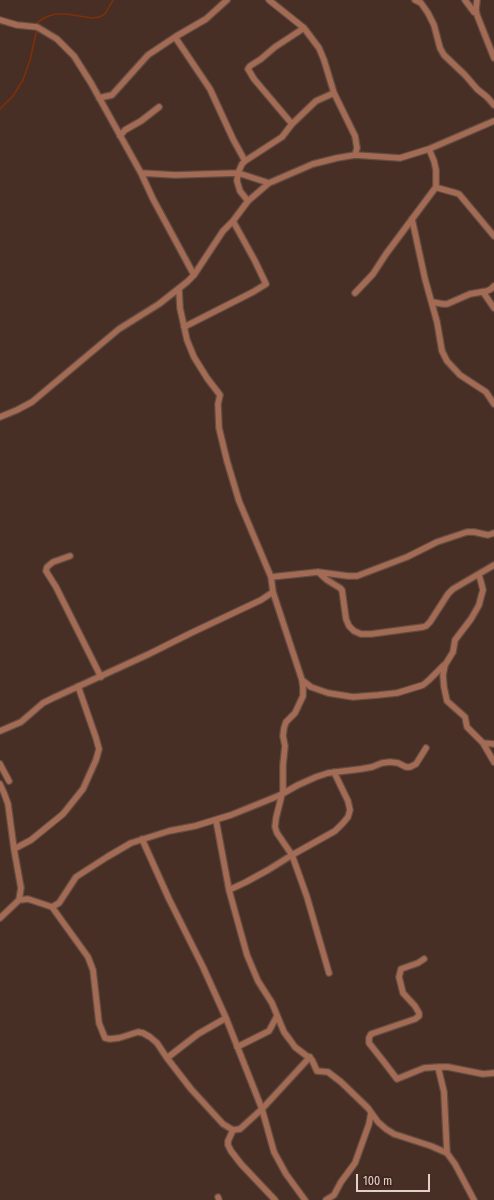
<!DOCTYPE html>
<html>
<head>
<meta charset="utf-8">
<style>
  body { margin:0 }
  #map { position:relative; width:494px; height:1200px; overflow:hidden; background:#482f25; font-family:"Fira Sans Condensed",sans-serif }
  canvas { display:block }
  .scale { position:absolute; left:356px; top:1174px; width:74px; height:18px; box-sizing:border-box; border:2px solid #e2d1cb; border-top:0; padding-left:5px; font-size:12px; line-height:14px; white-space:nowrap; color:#e2d1cb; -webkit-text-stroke:3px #3d251b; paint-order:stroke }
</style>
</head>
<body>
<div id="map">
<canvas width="494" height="1200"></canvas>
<div class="scale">100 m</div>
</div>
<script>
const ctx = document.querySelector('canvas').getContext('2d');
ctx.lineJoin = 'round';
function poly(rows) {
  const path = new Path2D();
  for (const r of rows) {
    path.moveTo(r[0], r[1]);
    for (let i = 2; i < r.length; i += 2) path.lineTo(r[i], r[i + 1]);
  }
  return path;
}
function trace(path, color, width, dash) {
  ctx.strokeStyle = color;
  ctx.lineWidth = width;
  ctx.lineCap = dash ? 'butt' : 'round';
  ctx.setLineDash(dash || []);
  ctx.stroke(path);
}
trace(poly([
  [38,25,38,22,46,17,55,14,66,14,92,18,99,17,105,14,113,0],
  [0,109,13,96,23,80,30,60,37,29]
]), '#803007', 1.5);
const minor = poly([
  [269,0,304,28,319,48,324,60,334,93,355,136,357,148,355,155],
  [415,0,421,3,428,13,434,25,440,48,444,55,465,75,477,89,487,97,494,105],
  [465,0,474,12],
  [477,0,476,10,477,15,494,58],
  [0,20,17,25,37,27,57,39,74,56,91,83,141,173,153,199,194,275],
  [175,37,210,89,233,139,245,161],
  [99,98,112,95,148,55,175,37,206,19,227,0],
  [292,124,254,79,248,69,250,66,261,59,275,47,304,28],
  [120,136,125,130,141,121,159,107],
  [429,149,434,161,436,170,436,187,438,188,456,193,459,194,494,236],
  [141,173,175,175,238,173,269,183],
  [248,201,240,191,237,181,238,173,242,164,245,161,282,137,292,124,316,101,334,93],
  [412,219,425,279,437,322,442,351,447,361,460,375,486,392,494,404],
  [483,292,494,308],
  [355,293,373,274,386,254,436,187],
  [432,302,443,304,447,304,470,294,487,291,491,289,494,286],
  [184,327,253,292,266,284,255,261,233,221],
  [0,417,17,410,32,402,119,329,159,304,187,282,194,275,223,231,233,221,248,201,269,183,313,164,337,158,355,155,400,158,429,149,494,121],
  [70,556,53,562,47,567,46,571,56,587,101,677],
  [318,572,327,580,340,588,342,590,346,619,349,626,354,631,361,634,371,634,423,627,426,626,430,622,448,594,453,589,494,565],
  [479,575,481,582,483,590,481,597,479,605,471,619,455,640,453,652,445,665,443,675,444,687,447,701,465,717,467,727,483,743,494,762],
  [271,577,318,572,348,576,357,576,407,557,437,542,467,532,474,532,488,535,494,533],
  [302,680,311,687,328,693,353,697,378,695,397,693,423,685,429,680,444,665],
  [0,731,21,722,43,703,53,698,149,654,191,633,261,600,273,592],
  [483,743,494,744],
  [0,764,9,781],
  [0,784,4,793,8,804,14,849,21,888,19,900,0,918],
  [216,820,229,890,247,955,258,981,272,1003,284,1032,290,1040,295,1047,312,1060,317,1071,328,1072,341,1082,368,1108,378,1122,386,1129,394,1134,431,1146,447,1153,455,1164,474,1200],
  [142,839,169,899,203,967,226,1018,262,1109,274,1152,286,1174,305,1200],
  [14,849,31,840,63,814,83,789,96,760,99,749,96,738,78,686],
  [229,890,246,882,268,870,292,855,335,831,343,823,348,817,350,810,348,801,334,772],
  [19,900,28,899,52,907,59,903,76,877,107,857,131,843,169,831,195,826,231,815,278,796,282,794,283,791,283,765,285,746,283,736,284,728,286,722,295,713,303,696,303,688,302,680,273,592,271,577,239,501,227,461,219,428,218,404,220,395,207,378,194,357,187,340,180,308,179,289],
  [52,907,88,957,93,970,99,1023,105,1038,110,1039,119,1038,138,1032,143,1033,150,1037,157,1043,167,1058,191,1089,223,1124,233,1130,240,1129,262,1109,310,1057],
  [424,959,418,963,401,969,399,977,403,993,415,1006,419,1013,419,1016,415,1019,371,1034,369,1038,369,1043,384,1062,397,1079,424,1068,438,1067,448,1067,483,1074,494,1073],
  [329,973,307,897,292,855,277,833,275,827,276,818,282,794,298,785,316,777,328,773,361,769,372,767,382,763,390,762,398,763,406,767,410,767,416,764,426,748],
  [237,1047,269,1031,277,1016],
  [167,1058,198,1034,226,1018],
  [438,1067,444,1092,447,1153],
  [233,1130,228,1141,228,1145,231,1151,241,1164,275,1200],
  [218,1197,219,1200],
  [326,1200,334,1195,341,1182,355,1163,369,1124,371,1113]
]);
trace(minor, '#644c43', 8);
trace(minor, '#a46b54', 5.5);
</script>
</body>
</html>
